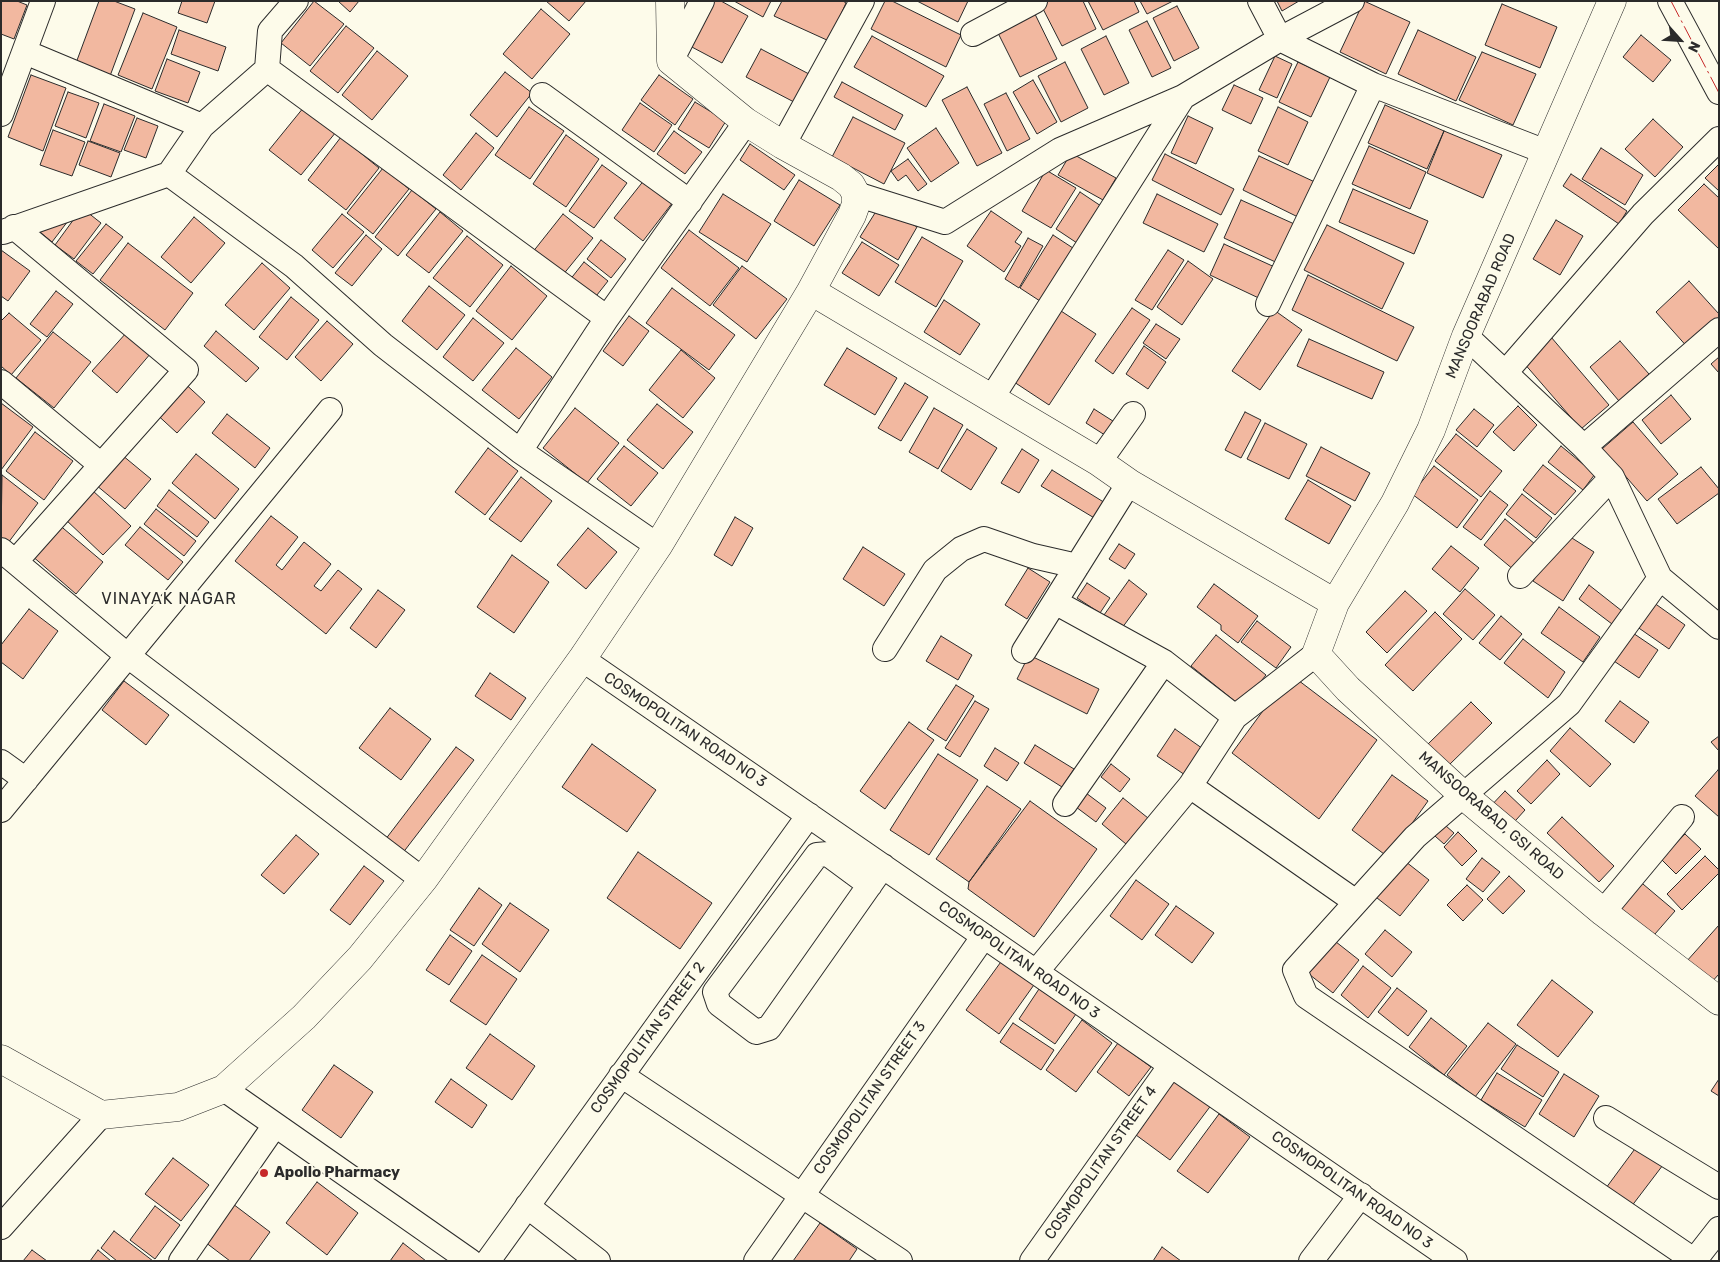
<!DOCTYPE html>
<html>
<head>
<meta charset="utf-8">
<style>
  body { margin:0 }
  #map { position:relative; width:1720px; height:1262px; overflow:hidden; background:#fdfbea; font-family:Rubik,sans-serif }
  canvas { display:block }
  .frame { position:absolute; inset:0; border:2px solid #2b2b2b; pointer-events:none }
  .north { position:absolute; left:1655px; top:15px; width:50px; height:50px; -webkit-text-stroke:4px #fdfbea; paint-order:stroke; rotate:116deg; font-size:14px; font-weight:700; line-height:20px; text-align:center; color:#2b2b2b }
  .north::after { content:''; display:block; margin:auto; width:18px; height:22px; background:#2b2b2b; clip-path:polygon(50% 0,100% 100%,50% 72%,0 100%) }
</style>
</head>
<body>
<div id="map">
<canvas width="1720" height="1262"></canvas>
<div class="frame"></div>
<div class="north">N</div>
</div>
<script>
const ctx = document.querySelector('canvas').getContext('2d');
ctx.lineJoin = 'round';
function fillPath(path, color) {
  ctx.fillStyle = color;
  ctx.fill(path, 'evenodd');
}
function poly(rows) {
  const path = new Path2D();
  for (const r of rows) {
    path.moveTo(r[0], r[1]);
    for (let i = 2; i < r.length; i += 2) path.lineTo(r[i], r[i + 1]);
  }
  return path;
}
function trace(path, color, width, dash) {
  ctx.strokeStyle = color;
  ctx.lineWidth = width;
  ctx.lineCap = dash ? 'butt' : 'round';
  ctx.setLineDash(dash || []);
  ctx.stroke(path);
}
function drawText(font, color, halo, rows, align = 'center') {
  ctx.font = font + ' Rubik,sans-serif';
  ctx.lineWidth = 4;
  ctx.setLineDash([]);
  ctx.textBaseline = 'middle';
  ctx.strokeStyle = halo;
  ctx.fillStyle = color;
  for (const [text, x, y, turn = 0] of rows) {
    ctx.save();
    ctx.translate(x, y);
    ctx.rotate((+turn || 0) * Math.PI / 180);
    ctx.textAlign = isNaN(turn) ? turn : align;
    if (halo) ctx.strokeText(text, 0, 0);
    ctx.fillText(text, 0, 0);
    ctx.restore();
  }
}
const building = poly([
  [1,1,17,1,27,5,14,39,1,34,1,1],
  [99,1,114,1,135,9,110,76,76,63,99,1],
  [182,1,215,1,207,23,178,13,182,1],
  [314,1,344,24,310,66,281,43,314,1],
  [338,1,359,1,350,12,338,1],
  [546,1,586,1,569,21,546,1],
  [714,1,721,1,748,16,722,63,690,46,714,1],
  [734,1,771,1,763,17,734,1],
  [782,1,843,1,846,3,829,41,774,16,782,1],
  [885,1,892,1,961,35,946,67,871,29,885,1],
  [917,1,968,1,958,22,917,1],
  [1039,1,1083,1,1096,29,1062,46,1039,1],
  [1088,1,1134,1,1139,12,1103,30,1088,1],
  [1140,1,1173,1,1147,14,1140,1],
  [1277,1,1299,1,1282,11,1277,1],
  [1364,1,1410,22,1386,74,1340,52,1364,1],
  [1502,4,1557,27,1540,68,1485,45,1502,4],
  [1177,6,1199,48,1174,61,1153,18,1177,6],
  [541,9,570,34,532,79,503,54,541,9],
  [1033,10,1057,59,1020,77,996,29,1033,10],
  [143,13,177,27,152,89,118,75,143,13],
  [1147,21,1171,68,1152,77,1129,30,1147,21],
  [346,26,374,48,338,93,310,71,346,26],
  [179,30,226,47,218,71,171,54,179,30],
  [1418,30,1476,57,1456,101,1398,74,1418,30],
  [1641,35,1671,60,1653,82,1623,57,1641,35],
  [872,36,944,76,926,107,854,67,872,36],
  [1106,36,1129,83,1104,95,1081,49,1106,36],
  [761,49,809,74,794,102,746,77,761,49],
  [377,51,408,76,372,120,342,95,377,51],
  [1482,52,1536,74,1513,125,1459,100,1482,52],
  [1275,56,1292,64,1277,98,1259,90,1275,56],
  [167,59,200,72,188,103,155,91,167,59],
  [1065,62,1088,108,1061,122,1038,76,1065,62],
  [1298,62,1330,77,1311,117,1279,102,1298,62],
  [505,72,532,93,497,137,470,115,505,72],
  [31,75,66,88,43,151,8,137,31,75],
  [659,75,693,99,675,125,641,100,659,75],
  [1033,80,1057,122,1037,134,1013,92,1033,80],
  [842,82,903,115,895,130,834,97,842,82],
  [1234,85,1263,98,1251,124,1222,110,1234,85],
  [967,87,1002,153,977,166,942,100,967,87],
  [68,92,99,103,86,138,55,126,68,92],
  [1006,93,1030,139,1007,151,984,104,1006,93],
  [695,102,726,121,709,148,678,129,695,102],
  [640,103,672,125,654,152,622,130,640,103],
  [104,104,135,116,121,152,90,141,104,104],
  [1385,105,1444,131,1427,169,1368,143,1385,105],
  [304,107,336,132,301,175,269,150,304,107],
  [529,107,564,131,530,179,495,155,529,107],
  [1278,107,1308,122,1288,165,1258,151,1278,107],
  [1188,116,1213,128,1196,164,1171,153,1188,116],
  [853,117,905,143,884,184,832,157,853,117],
  [137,118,158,126,146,158,124,150,137,118],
  [1653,119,1683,147,1655,177,1625,149,1653,119],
  [936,128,959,163,931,182,907,148,936,128],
  [53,130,85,142,72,176,40,165,53,130],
  [674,131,702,152,685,174,657,154,674,131],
  [1444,131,1502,155,1483,198,1427,173,1444,131],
  [476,133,494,148,461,190,443,175,476,133],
  [566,135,599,159,566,207,533,184,566,135],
  [341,137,379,168,346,210,308,180,341,137],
  [88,141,120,153,111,177,79,165,88,141],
  [750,144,795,175,784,190,740,160,750,144],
  [1369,146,1426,172,1410,209,1352,184,1369,146],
  [1601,148,1643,175,1625,205,1582,179,1601,148],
  [1071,153,1116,178,1103,200,1058,175,1071,153],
  [1165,154,1234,189,1221,215,1152,180,1165,154],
  [1259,156,1317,183,1300,218,1243,190,1259,156],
  [908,159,927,184,918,191,906,175,898,181,891,171,908,159],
  [1719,164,1719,191,1705,178,1719,164],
  [602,165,627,183,594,228,569,211,602,165],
  [383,168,409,189,373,234,347,213,383,168],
  [1046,170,1076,188,1051,228,1022,211,1046,170],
  [1571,174,1627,211,1619,224,1563,186,1571,174],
  [645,179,673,202,643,241,614,218,645,179],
  [799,180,840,205,814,246,774,221,799,180],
  [1704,184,1719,198,1719,249,1678,210,1704,184],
  [1353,189,1428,221,1414,254,1339,222,1353,189],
  [412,190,436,209,398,256,375,237,412,190],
  [1080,192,1104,208,1080,245,1056,229,1080,192],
  [723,194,771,224,747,262,699,232,723,194],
  [1157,194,1218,224,1204,252,1143,223,1157,194],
  [1241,200,1301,227,1284,266,1224,238,1241,200],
  [880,205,917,227,898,260,860,237,880,205],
  [82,208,101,223,74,259,55,245,82,208],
  [991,211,1022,232,1015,242,1021,246,1004,272,967,246,991,211],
  [56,212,68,221,52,242,40,232,56,212],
  [440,212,463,231,429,273,406,255,440,212],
  [342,214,364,232,333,268,312,250,342,214],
  [563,214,593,238,562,276,532,253,563,214],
  [194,217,225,243,191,283,161,257,194,217],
  [1556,220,1583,236,1560,275,1533,259,1556,220],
  [106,224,123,237,93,274,76,261,106,224],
  [1327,225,1404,263,1382,309,1304,270,1327,225],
  [689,230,739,268,710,306,661,268,689,230],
  [366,235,382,249,352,286,335,273,366,235],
  [1053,235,1076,250,1043,303,1020,288,1053,235],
  [467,236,503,265,470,307,433,278,467,236],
  [922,237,963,261,936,307,895,282,922,237],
  [1028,238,1043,246,1019,288,1005,279,1028,238],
  [601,240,626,259,611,278,587,259,601,240],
  [862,242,899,265,879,296,842,273,862,242],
  [128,243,193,293,165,330,100,280,128,243],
  [1224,244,1279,269,1265,301,1210,275,1224,244],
  [1,250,30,271,8,301,1,296,1,250],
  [1168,250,1184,260,1152,310,1135,300,1168,250],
  [1188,261,1213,279,1182,325,1157,307,1188,261],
  [584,262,608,281,593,300,569,281,584,262],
  [262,263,290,288,254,330,225,305,262,263],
  [511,266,547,296,512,340,476,311,511,266],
  [742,266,787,299,756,339,713,305,742,266],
  [1308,275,1414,327,1397,361,1292,310,1308,275],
  [1689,281,1719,314,1719,324,1690,350,1656,312,1689,281],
  [429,286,465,315,437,350,402,321,429,286],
  [672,288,735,335,709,370,646,323,672,288],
  [56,291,73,304,47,337,30,324,56,291],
  [291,297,319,320,287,360,259,337,291,297],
  [944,300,980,324,960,355,924,332,944,300],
  [1132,308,1150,320,1113,374,1095,361,1132,308],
  [1058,309,1096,334,1049,405,1011,380,1058,309],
  [1274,310,1302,330,1260,390,1232,371,1274,310],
  [9,313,41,340,11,375,1,366,1,321,9,313],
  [629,316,649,331,623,366,603,351,629,316],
  [473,318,504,343,473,381,443,357,473,318],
  [327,321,353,344,321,381,295,357,327,321],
  [1156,324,1180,339,1166,359,1143,343,1156,324],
  [216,331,259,368,246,382,204,346,216,331],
  [53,332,91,362,54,408,16,378,53,332],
  [127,332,151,353,117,393,92,371,127,332],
  [1551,337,1609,405,1581,429,1523,362,1551,337],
  [1309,339,1384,372,1372,399,1297,366,1309,339],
  [1620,341,1649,374,1619,401,1590,367,1620,341],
  [1144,346,1166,362,1148,389,1126,374,1144,346],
  [516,348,552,377,519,419,482,390,516,348],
  [847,348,897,378,875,415,824,385,847,348],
  [681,350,715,378,683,418,649,390,681,350],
  [1719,357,1719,373,1711,364,1719,357],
  [180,379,205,402,177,433,152,410,180,379],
  [905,383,928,397,901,441,878,428,905,383],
  [1671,395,1691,419,1661,444,1642,420,1671,395],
  [1,403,33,427,1,470,1,403],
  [657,404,693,432,663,469,627,440,657,404],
  [1518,406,1537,425,1514,451,1493,432,1518,406],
  [575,408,619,443,587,483,543,448,575,408],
  [934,408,963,425,938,469,909,452,934,408],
  [1094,409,1116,423,1108,437,1086,423,1094,409],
  [1474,409,1494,425,1477,447,1456,430,1474,409],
  [1245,412,1261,420,1241,458,1225,450,1245,412],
  [227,414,270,448,255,468,212,433,227,414],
  [1633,422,1678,474,1647,501,1602,449,1633,422],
  [1265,423,1307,444,1289,479,1247,459,1265,423],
  [967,429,997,448,971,490,941,471,967,429],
  [35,432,73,461,44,500,6,471,35,432],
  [1456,434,1502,471,1481,497,1435,461,1456,434],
  [624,446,658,473,631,506,597,479,624,446],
  [1561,446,1595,474,1583,490,1548,462,1561,446],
  [1321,447,1370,473,1355,501,1306,476,1321,447],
  [488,448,518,471,485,515,455,492,488,448],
  [1022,449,1039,460,1019,493,1001,483,1022,449],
  [196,454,239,489,215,519,172,483,196,454],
  [122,455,151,479,125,509,96,485,122,455],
  [1543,465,1576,491,1555,515,1523,490,1543,465],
  [1434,466,1478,500,1457,528,1412,494,1434,466],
  [1701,467,1719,489,1719,493,1677,524,1658,499,1701,467],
  [1052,470,1110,506,1101,522,1041,486,1052,470],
  [2,475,38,503,8,543,1,538,2,475],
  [521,477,552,501,521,542,489,519,521,477],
  [1308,480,1351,506,1329,544,1285,519,1308,480],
  [92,490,131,526,103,555,65,519,92,490],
  [169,490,209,522,197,537,157,506,169,490],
  [1490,491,1508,505,1481,540,1463,527,1490,491],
  [1522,494,1552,518,1536,538,1506,514,1522,494],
  [156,509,196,541,184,556,144,524,156,509],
  [271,516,298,537,276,565,282,570,304,542,331,564,314,586,321,591,338,570,362,589,326,634,235,561,271,516],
  [735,517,753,528,732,566,714,555,735,517],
  [1505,519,1535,544,1514,570,1484,545,1505,519],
  [57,523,103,562,76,594,31,555,57,523],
  [140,527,183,562,168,580,125,545,140,527],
  [588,528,617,552,586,589,557,565,588,528],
  [1564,533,1594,552,1563,601,1533,581,1564,533],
  [1119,544,1135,554,1125,569,1109,559,1119,544],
  [1451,546,1479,568,1460,592,1432,569,1451,546],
  [863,547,905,574,884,606,843,579,863,547],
  [512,555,549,582,514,633,477,607,512,555],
  [1028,568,1050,582,1027,619,1005,605,1028,568],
  [1129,580,1147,594,1122,628,1104,615,1129,580],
  [1087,583,1110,598,1100,613,1077,598,1087,583],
  [1214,584,1258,616,1238,643,1221,630,1221,625,1197,607,1214,584],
  [1589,585,1622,611,1612,624,1579,599,1589,585],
  [1465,589,1495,615,1473,640,1443,614,1465,589],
  [378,590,405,610,376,648,350,628,378,590],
  [1405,591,1427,611,1387,653,1366,632,1405,591],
  [1650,600,1685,625,1669,649,1633,624,1650,600],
  [1559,607,1600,637,1583,662,1541,633,1559,607],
  [29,609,58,631,23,679,1,662,1,645,29,609],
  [1435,612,1462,639,1413,691,1385,665,1435,612],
  [1501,616,1522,634,1500,660,1479,643,1501,616],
  [1257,621,1291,647,1276,668,1241,642,1257,621],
  [1627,629,1658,650,1639,678,1608,657,1627,629],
  [1216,635,1266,675,1241,706,1191,666,1216,635],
  [941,636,972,655,958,680,926,661,941,636],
  [1523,639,1565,672,1548,698,1504,663,1523,639],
  [1029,655,1099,689,1087,714,1017,679,1029,655],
  [490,673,526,698,511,720,475,696,490,673],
  [1290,674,1377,740,1319,819,1232,753,1290,674],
  [124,681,169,715,146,745,102,710,124,681],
  [956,685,974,696,946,741,927,729,956,685],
  [975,701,989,709,960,757,945,748,975,701],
  [1620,701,1649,722,1634,743,1605,721,1620,701],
  [1471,702,1492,723,1449,765,1428,744,1471,702],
  [390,708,431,739,401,780,359,748,390,708],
  [909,722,934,740,885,809,860,791,909,722],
  [1570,728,1611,764,1590,787,1550,751,1570,728],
  [1175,729,1206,751,1188,777,1157,756,1175,729],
  [1719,736,1719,751,1711,742,1719,736],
  [592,744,656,790,627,832,562,787,592,744],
  [1035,745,1074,769,1062,787,1024,763,1035,745],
  [456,747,474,760,402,854,385,840,456,747],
  [995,748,1019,763,1007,781,984,766,995,748],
  [938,754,978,780,929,855,890,830,938,754],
  [1547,760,1560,774,1531,804,1517,791,1547,760],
  [1111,764,1130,779,1120,792,1101,777,1111,764],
  [1718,770,1719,771,1719,817,1695,796,1718,770],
  [1392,775,1428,801,1388,857,1352,830,1392,775],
  [987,786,1021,809,969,882,936,859,987,786],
  [1505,791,1525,810,1507,830,1486,811,1505,791],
  [1086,793,1106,808,1096,822,1076,807,1086,793],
  [1123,798,1148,818,1126,844,1102,824,1123,798],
  [1030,801,1097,849,1034,937,968,889,969,882,1030,801],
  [1562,817,1614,866,1599,882,1547,833,1562,817],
  [1437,818,1454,833,1444,844,1427,829,1437,818],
  [1458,832,1477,851,1462,866,1444,847,1458,832],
  [1685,834,1701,849,1676,874,1661,859,1685,834],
  [296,835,319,854,284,894,261,875,296,835],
  [638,852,712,903,680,949,607,898,638,852],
  [1705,856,1719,870,1719,873,1682,910,1667,894,1705,856],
  [1401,858,1429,880,1400,916,1372,894,1401,858],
  [1482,858,1500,872,1483,892,1466,879,1482,858],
  [364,866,384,881,350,925,330,910,364,866],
  [1509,876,1525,891,1503,914,1487,899,1509,876],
  [1637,879,1675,911,1648,942,1611,910,1637,879],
  [1136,880,1169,904,1142,940,1110,916,1136,880],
  [1467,885,1483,900,1463,921,1447,905,1467,885],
  [479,888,502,905,474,946,450,930,479,888],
  [510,903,549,930,520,972,482,944,510,903],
  [1176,906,1214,933,1192,963,1155,935,1176,906],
  [1719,925,1719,974,1710,984,1686,962,1719,925],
  [1385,930,1412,952,1392,977,1365,954,1385,930],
  [450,935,472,951,449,985,426,970,450,935],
  [1331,938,1359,960,1333,993,1305,971,1331,938],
  [482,955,517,979,486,1025,450,1001,482,955],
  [1003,959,1036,982,999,1034,966,1010,1003,959],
  [1363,966,1391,988,1368,1018,1341,995,1363,966],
  [1552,980,1593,1012,1558,1057,1517,1025,1552,980],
  [1397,988,1427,1011,1408,1036,1378,1012,1397,988],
  [1039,989,1076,1014,1055,1044,1019,1019,1039,989],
  [1431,1018,1467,1046,1444,1075,1409,1047,1431,1018],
  [1082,1020,1112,1043,1076,1092,1046,1070,1082,1020],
  [1013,1023,1054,1050,1041,1070,1000,1042,1013,1023],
  [1488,1023,1516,1044,1475,1097,1447,1075,1488,1023],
  [490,1034,535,1066,512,1100,466,1068,490,1034],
  [1118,1043,1151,1067,1129,1096,1097,1072,1118,1043],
  [1517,1045,1559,1072,1543,1097,1501,1069,1517,1045],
  [334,1065,373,1092,341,1138,302,1110,334,1065],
  [1497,1073,1542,1100,1525,1127,1481,1100,1497,1073],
  [1564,1074,1599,1096,1574,1137,1539,1114,1564,1074],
  [1176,1078,1212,1104,1170,1160,1136,1135,1176,1078],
  [451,1079,487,1105,472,1128,435,1102,451,1079],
  [1719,1079,1719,1096,1711,1091,1719,1079],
  [1219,1114,1250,1137,1208,1193,1177,1171,1219,1114],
  [1640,1142,1666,1161,1631,1207,1606,1188,1640,1142],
  [173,1158,209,1185,181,1221,145,1194,173,1158],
  [317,1182,358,1213,327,1255,286,1223,317,1182],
  [233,1204,270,1232,249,1261,230,1261,205,1242,233,1204],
  [155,1206,180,1225,155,1259,130,1240,155,1206],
  [820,1223,857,1249,849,1261,793,1261,820,1223],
  [114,1231,153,1261,117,1261,101,1248,114,1231],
  [403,1243,426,1261,390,1261,403,1243],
  [1162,1247,1181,1261,1153,1261,1162,1247],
  [32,1250,47,1261,23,1261,32,1250],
  [98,1250,111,1261,90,1261,98,1250]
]);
fillPath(building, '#f2b8a0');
trace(building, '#2b2b2b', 1);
const minor = poly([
  [1260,1,1280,39,1373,85,1546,152],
  [1670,1,1719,92],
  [973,34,1035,1],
  [25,52,202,126],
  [671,61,702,1],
  [267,69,607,318],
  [542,95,690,202],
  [1,114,43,1],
  [783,145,862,1],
  [169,174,294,266,383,345,520,451,658,546],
  [856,194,945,222,1060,150,1183,97,1280,39,1352,1],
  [14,227,186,370,16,561],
  [3,232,169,174,202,126,267,69,270,31,296,1],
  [1268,304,1373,85],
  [1466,336,1584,447,1612,477,1660,578,1719,627],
  [1505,373,1643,214,1719,139],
  [1,382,101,465],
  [991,399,1183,97],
  [1584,447,1719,330],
  [520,451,607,318,746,122],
  [1099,462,1133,414],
  [1,550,128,656,423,880],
  [1520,576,1612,477],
  [1660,578,1569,704,1415,837,1295,970,1306,996,1695,1261],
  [1055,602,1164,662,1235,717],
  [885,649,935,570,961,549,984,539,1033,556,1077,566],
  [1024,651,1129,483],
  [582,659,1455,1261],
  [1,762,26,780],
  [1190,786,1356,902],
  [1065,804,1164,662],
  [1,810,330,410],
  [870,885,828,854,817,855,715,992,719,1004,756,1032,769,1028,876,876,883,866],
  [1603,912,1682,817],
  [1036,972,1190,786,1235,717,1316,654],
  [621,1075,900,1261],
  [224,1089,470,1261],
  [1606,1118,1719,1187],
  [527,1206,598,1261],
  [1,1227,101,1115],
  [181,1261,275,1125],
  [488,1261,809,815],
  [756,1261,984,936],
  [1032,1261,1171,1065],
  [1311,1261,1361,1195],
  [1694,1261,1719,1229]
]);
const tertiary = poly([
  [1612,1,1466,336,1431,430,1395,503,1335,603,1316,654,1348,689,1463,795,1603,912,1719,1001],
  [811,291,1099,462,1129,483,1335,603],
  [1,1059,101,1115,178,1107,224,1089,304,1017,360,958,423,880,582,659,658,546,811,291,852,215,856,204,856,194,851,185,841,177,783,145,746,122,671,61,670,1]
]);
trace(minor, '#2b2b2b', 26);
trace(tertiary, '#2b2b2b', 29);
trace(minor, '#fdfbea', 24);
trace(tertiary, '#fdfbea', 28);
trace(poly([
  [1671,1,1719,93]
]), '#c62828', 1, [18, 4, 2.5, 4]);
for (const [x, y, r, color] of [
  [264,1173,5,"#c62828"]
]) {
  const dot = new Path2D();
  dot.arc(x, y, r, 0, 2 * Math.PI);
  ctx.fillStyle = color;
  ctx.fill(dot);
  trace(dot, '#fdfbea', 2);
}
drawText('15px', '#2b2b2b', '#fdfbea', [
  ["MANSOORABAD ROAD",1481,306,-67],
  ["COSMOPOLITAN ROAD NO 3",685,730,34],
  ["MANSOORABAD, GSI ROAD",1491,816,41],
  ["COSMOPOLITAN ROAD NO 3",1019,960,35],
  ["COSMOPOLITAN STREET 2",648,1038,-54],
  ["COSMOPOLITAN STREET 3",870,1098,-55],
  ["COSMOPOLITAN STREET 4",1101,1163,-55],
  ["COSMOPOLITAN ROAD NO 3",1352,1190,35]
]);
drawText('bold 15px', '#2b2b2b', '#fdfbea', [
  ["Apollo Pharmacy",274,1173]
], 'left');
ctx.letterSpacing = '1px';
drawText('16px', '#2b2b2b', '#fdfbea', [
  ["VINAYAK NAGAR",169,599]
]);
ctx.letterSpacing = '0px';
</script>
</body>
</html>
